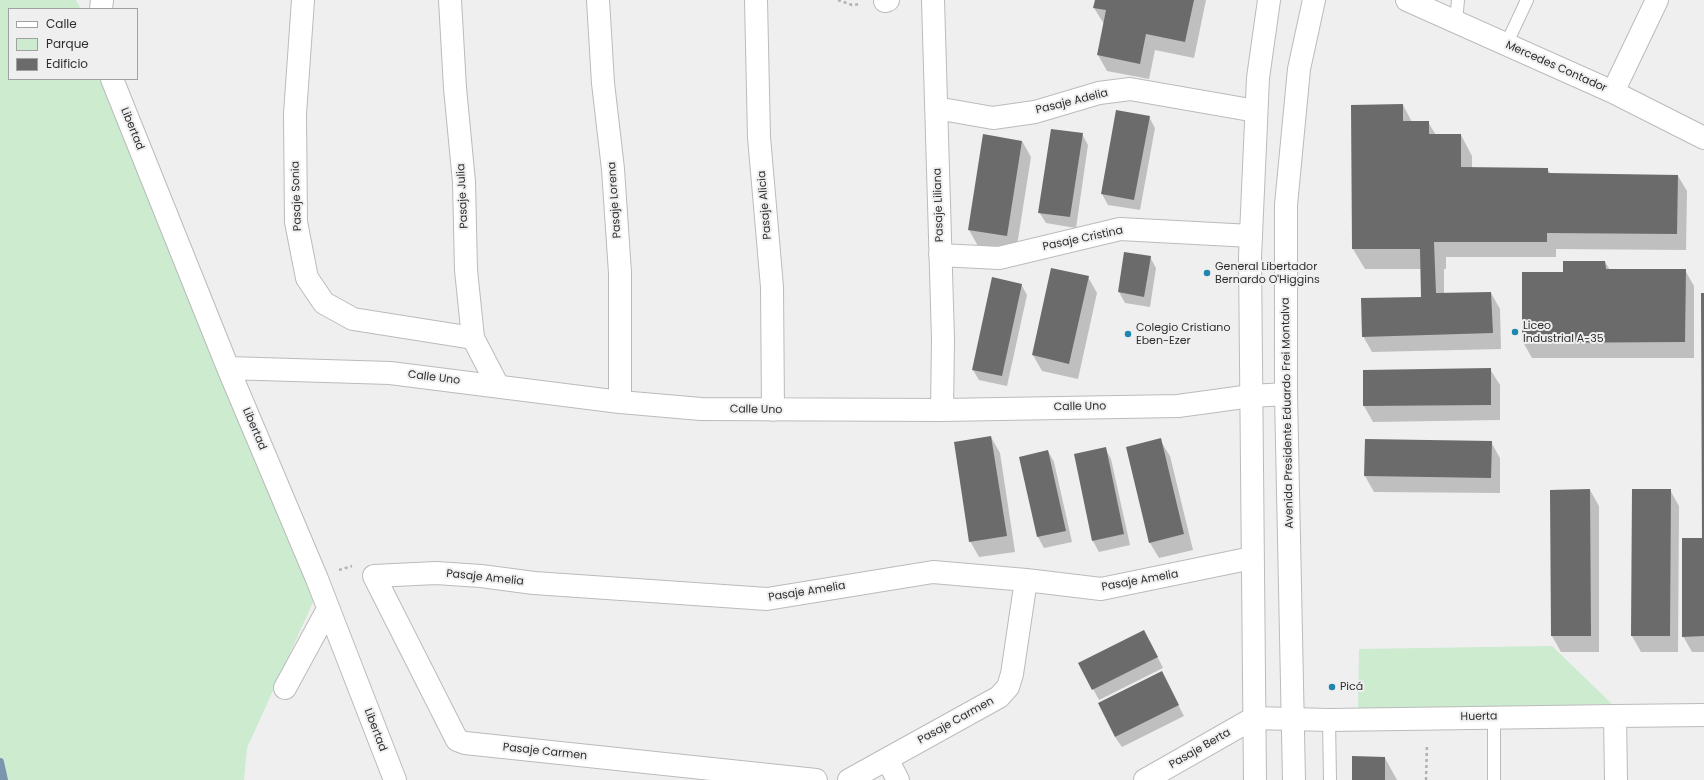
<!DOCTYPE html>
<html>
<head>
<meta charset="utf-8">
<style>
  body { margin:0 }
  #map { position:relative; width:1704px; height:780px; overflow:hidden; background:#efeff0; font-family:Poppins,sans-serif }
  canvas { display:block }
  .legend { position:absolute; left:8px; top:8px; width:130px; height:72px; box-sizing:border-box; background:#efeff0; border:1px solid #a1a1a2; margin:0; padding:5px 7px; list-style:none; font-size:12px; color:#2d2d2e }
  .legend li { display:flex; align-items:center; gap:8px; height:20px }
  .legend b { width:20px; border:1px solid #a1a1a2 }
</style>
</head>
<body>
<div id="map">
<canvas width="1704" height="780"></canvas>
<ul class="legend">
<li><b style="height:5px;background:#fff"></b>Calle</li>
<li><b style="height:11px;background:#ccebcf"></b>Parque</li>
<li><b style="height:11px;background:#6c6b6b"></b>Edificio</li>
</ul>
</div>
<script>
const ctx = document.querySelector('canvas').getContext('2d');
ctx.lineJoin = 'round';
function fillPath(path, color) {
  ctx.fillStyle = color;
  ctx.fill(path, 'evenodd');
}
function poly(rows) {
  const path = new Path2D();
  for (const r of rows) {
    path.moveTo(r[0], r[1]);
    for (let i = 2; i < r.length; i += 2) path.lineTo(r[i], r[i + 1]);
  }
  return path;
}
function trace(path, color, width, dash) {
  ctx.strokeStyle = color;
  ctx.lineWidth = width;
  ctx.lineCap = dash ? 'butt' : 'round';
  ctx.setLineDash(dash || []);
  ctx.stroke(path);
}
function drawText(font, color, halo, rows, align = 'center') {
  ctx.font = font + ' Poppins,sans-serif';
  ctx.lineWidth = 4;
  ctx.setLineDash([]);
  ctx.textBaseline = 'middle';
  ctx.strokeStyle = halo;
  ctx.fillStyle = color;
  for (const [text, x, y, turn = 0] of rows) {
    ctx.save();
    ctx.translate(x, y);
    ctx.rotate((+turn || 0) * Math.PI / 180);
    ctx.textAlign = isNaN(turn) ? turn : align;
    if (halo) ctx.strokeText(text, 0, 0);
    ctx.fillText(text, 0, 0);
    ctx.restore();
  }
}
fillPath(poly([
  [0,0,76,0,81,9,9,9,9,79,113,79,314,600,247,748,244,780,0,780],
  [1552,646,1612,704,1358,710,1359,649]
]), '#ccebcf');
fillPath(poly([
  [1096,0,1206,0,1194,58,1155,50,1149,79,1107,71,1098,55,1104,24,1094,8],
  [1403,105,1412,122,1428,122,1436,135,1461,135,1472,156,1472,168,1547,169,1551,174,1678,176,1687,191,1686,250,1556,249,1556,257,1446,257,1446,269,1444,269,1444,294,1491,293,1500,309,1501,349,1372,352,1363,336,1422,298,1421,269,1365,269,1353,249],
  [1149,117,1155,128,1140,210,1108,205,1102,194],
  [1082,134,1088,145,1076,228,1046,223,1039,212],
  [1022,141,1031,157,1016,252,978,246,969,230],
  [1150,257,1156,268,1150,307,1125,303,1119,292],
  [1605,262,1610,270,1685,270,1694,286,1694,358,1532,358,1523,342,1564,273],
  [1052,269,1088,277,1097,293,1078,379,1042,371,1033,355],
  [1021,284,1027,295,1007,386,979,380,973,370],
  [1704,294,1704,652,1692,652,1683,636,1703,539],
  [1490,369,1500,385,1500,420,1373,422,1364,406],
  [991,437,1000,453,1015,552,979,557,970,541],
  [1160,440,1170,456,1193,550,1159,558,1150,543],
  [1491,442,1500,458,1500,493,1374,492,1365,476],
  [1105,448,1111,459,1130,545,1099,552,1093,541,1075,454],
  [1048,451,1054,462,1072,542,1044,548,1038,537,1020,458],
  [1590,490,1599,506,1599,652,1561,652,1552,636,1551,491],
  [1670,490,1679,506,1678,652,1641,652,1632,636],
  [1150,642,1163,668,1099,700,1080,664],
  [1167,683,1184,716,1122,747,1115,737],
  [1385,758,1397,780,1353,780]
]), '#0003');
trace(poly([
  [0,762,4,780]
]), '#7b95ae', 8);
fillPath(poly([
  [1095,0,1194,0,1185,42,1146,34,1140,64,1097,55,1106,10,1093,8],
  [1403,104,1403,121,1429,121,1429,134,1461,134,1461,167,1548,168,1548,173,1678,175,1677,234,1547,233,1547,242,1434,242,1436,293,1491,292,1493,333,1362,337,1361,298,1421,297,1420,249,1352,249,1351,105],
  [1116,110,1150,116,1134,200,1101,194],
  [1051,129,1083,133,1070,217,1038,213],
  [983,134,1022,141,1007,236,968,230],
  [1124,252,1151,256,1144,297,1118,292],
  [1563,261,1605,261,1606,269,1686,269,1685,342,1522,343,1522,272,1563,272],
  [1051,268,1089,276,1069,364,1032,355],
  [992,277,1022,284,1002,376,972,370],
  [1701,293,1704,293,1704,636,1682,637,1682,538,1702,538],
  [1491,368,1491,405,1363,406,1363,370],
  [991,436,1007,536,969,542,954,442],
  [1161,438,1184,534,1149,543,1126,447],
  [1365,439,1492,441,1491,478,1364,476],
  [1106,447,1124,534,1092,541,1074,454],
  [1048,450,1066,531,1037,537,1019,457],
  [1590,489,1591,636,1551,636,1550,490],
  [1632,489,1671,489,1670,636,1631,636],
  [1144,630,1158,657,1092,690,1078,663],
  [1162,671,1179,705,1115,737,1098,703],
  [1352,756,1385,757,1385,780,1352,780]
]), '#6c6b6b');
const lane = poly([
  [1456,22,1458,0],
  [1506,45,1527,0],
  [1329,720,1330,780],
  [1494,780,1494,717]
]);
const street = poly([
  [303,0,295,114,296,222,307,278,324,303,353,319,473,338],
  [450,0,455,88,464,182,466,270,473,338,498,386],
  [598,0,603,83,613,169,620,273,620,402],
  [756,0,759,137,772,287,773,410],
  [933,0,943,339,942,410],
  [1407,0,1613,92,1704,138],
  [885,1,888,0],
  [101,9,102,0],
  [112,79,228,368,317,579,395,780],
  [1613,92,1657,0],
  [936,108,993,118,1035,112,1099,93,1130,89,1256,111],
  [940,255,999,258,1120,229,1251,236],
  [228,368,390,373,620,402,701,409,942,410,1178,406,1251,396,1286,394],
  [285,688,328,609],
  [887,759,898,780],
  [816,780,465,743,457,740,374,576,436,573,481,576,534,583,767,599,933,572,1026,580,1101,589,1252,558],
  [849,780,999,697,1008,687,1012,674,1026,580],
  [1145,780,1254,718,1329,720,1615,716]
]);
const secondary = poly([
  [1255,780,1250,257,1258,78,1269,0],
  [1294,780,1286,394,1286,205,1299,69,1314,0],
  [1616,780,1615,716,1704,715]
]);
trace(lane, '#babbbc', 14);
trace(street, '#babbbc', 24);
trace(secondary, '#babbbc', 24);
trace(poly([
  [838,0,852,5,861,4],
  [339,570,352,566],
  [1426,780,1427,744]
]), '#b2b2b3', 2.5, [3, 3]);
trace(lane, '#fff', 12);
trace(street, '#fff', 22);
trace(secondary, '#fff', 22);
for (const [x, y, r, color] of [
  [1207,273,4,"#1f86af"],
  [1515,332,4,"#1f86af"],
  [1128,334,4,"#1f86af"],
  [1332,687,4,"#1f86af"]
]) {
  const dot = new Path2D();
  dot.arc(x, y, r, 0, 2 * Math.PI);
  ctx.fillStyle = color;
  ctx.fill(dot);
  trace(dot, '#efeff0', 1.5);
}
drawText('11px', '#2d2d2e', '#efeff0', [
  ["Mercedes Contador",1556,67,24],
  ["Pasaje Adelia",1072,102,-14],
  ["Libertad",132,129,68],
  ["Pasaje Sonia",297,196,-92],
  ["Pasaje Julia",463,196,-93],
  ["Pasaje Lorena",615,200,-94],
  ["Pasaje Alicia",765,205,-95],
  ["Pasaje Liliana",939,205,-92],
  ["Pasaje Cristina",1083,239,-12],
  ["Calle Uno",434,378,7],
  ["Calle Uno",1080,407,-1],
  ["Calle Uno",756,410,1],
  ["Avenida Presidente Eduardo Frei Montalva",1288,413,-91],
  ["Libertad",254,429,67],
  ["Pasaje Amelia",485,578,6],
  ["Pasaje Amelia",1140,581,-10],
  ["Pasaje Amelia",807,592,-9],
  ["Huerta",1479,717,-1],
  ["Pasaje Carmen",956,721,-29],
  ["Libertad",375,730,69],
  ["Pasaje Berta",1200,749,-30],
  ["Pasaje Carmen",545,752,6]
]);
drawText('11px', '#2d2d2e', '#efeff0', [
  ["General Libertador",1215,267],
  ["Bernardo O'Higgins",1215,280],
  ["Liceo",1523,326],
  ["Industrial A-35",1523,339],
  ["Colegio Cristiano",1136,328],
  ["Eben-Ezer",1136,341],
  ["Picá",1340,687]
], 'left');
</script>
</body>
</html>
